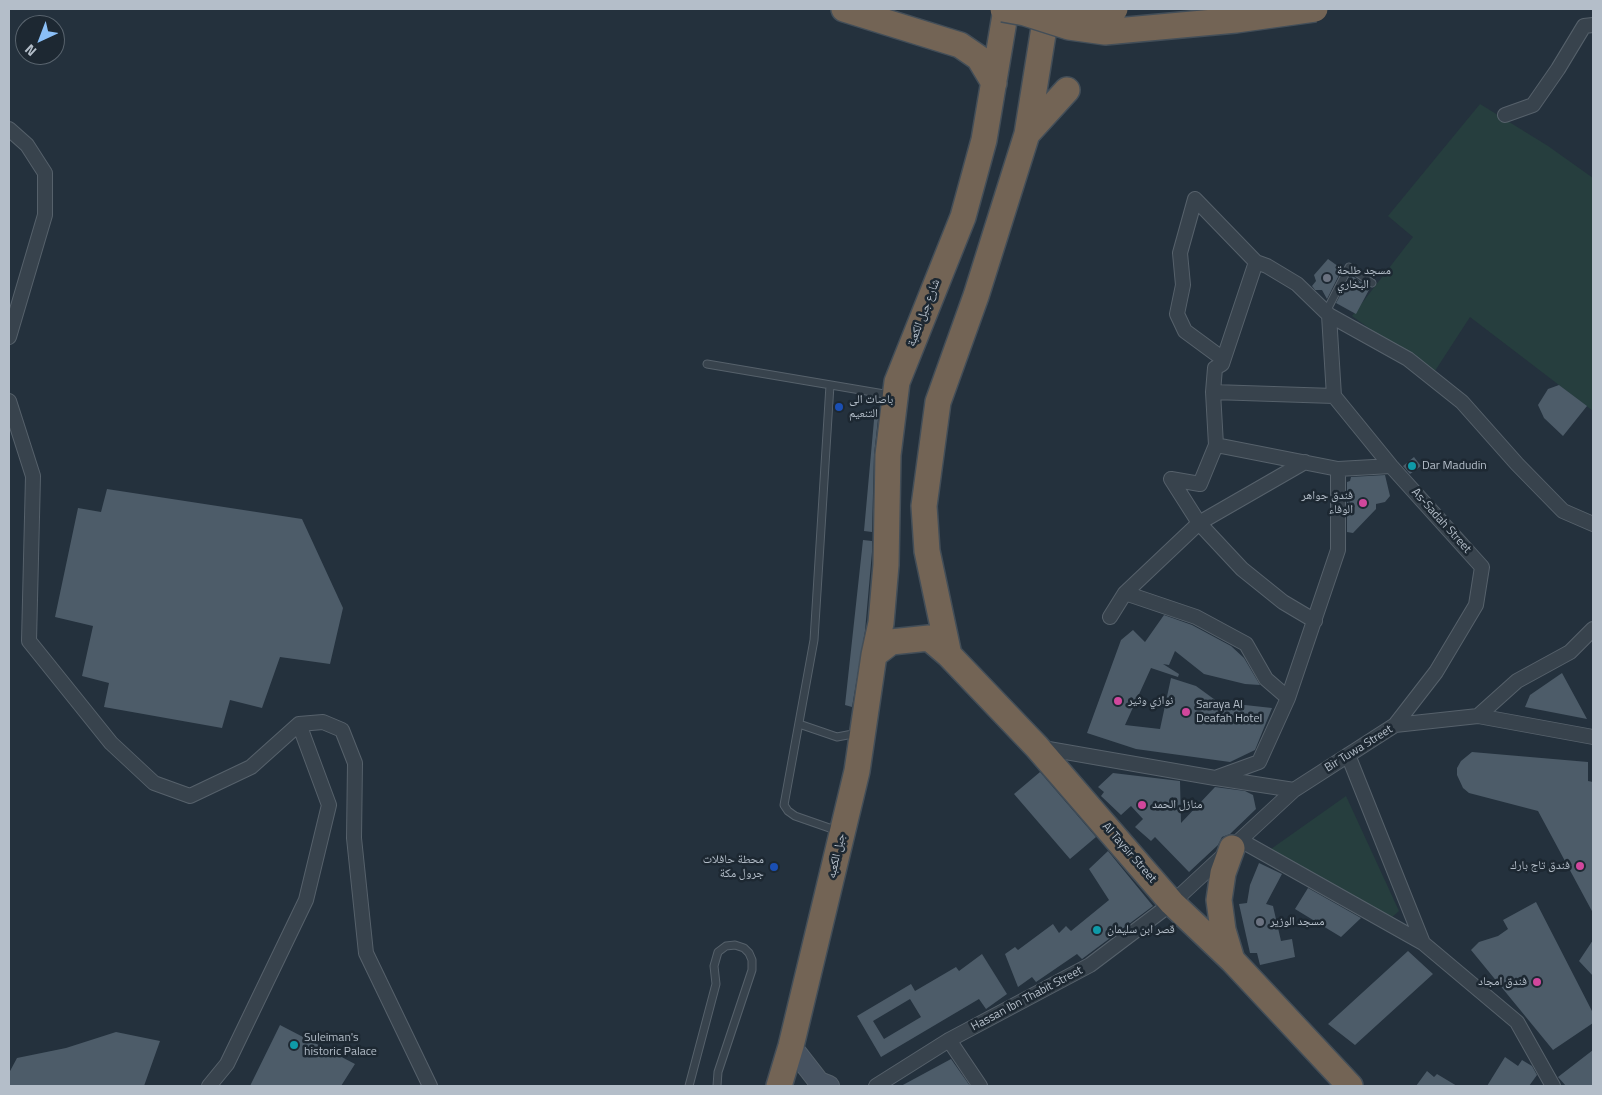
<!DOCTYPE html>
<html>
<head>
<meta charset="utf-8">
<style>
  body { margin:0 }
  #map { position:relative; width:1602px; height:1095px; overflow:hidden; background:#24313d; font-family:"Titillium Web",sans-serif }
  canvas { display:block }
  .frame { position:absolute; inset:0; border:10px solid #b4bec9; pointer-events:none }
  .north { position:absolute; left:15px; top:15px; width:50px; height:50px; box-sizing:border-box; background:#1d2832; border:1px solid #59646e; border-radius:50%; rotate:223deg; font-size:14px; font-weight:700; line-height:20px; text-align:center; color:#b4bec9 }
  .north::after { content:''; display:block; margin:auto; width:18px; height:22px; background:#8abff7; clip-path:polygon(50% 0,100% 100%,50% 72%,0 100%) }
</style>
</head>
<body>
<div id="map">
<canvas width="1602" height="1095"></canvas>
<div class="frame"></div>
<div class="north">N</div>
</div>
<script>
const ctx = document.querySelector('canvas').getContext('2d');
ctx.lineJoin = 'round';
function fillPath(path, color) {
  ctx.fillStyle = color;
  ctx.fill(path, 'evenodd');
}
function poly(rows) {
  const path = new Path2D();
  for (const r of rows) {
    path.moveTo(r[0], r[1]);
    for (let i = 2; i < r.length; i += 2) path.lineTo(r[i], r[i + 1]);
  }
  return path;
}
function trace(path, color, width, dash) {
  ctx.strokeStyle = color;
  ctx.lineWidth = width;
  ctx.lineCap = dash ? 'butt' : 'round';
  ctx.setLineDash(dash || []);
  ctx.stroke(path);
}
function drawText(font, color, halo, rows, align = 'center') {
  ctx.font = font + ' "Titillium Web","Noto Naskh Arabic",sans-serif';
  ctx.lineWidth = 5;
  ctx.setLineDash([]);
  ctx.textBaseline = 'middle';
  ctx.strokeStyle = halo;
  ctx.fillStyle = color;
  for (const [text, x, y, turn = 0] of rows) {
    ctx.save();
    ctx.translate(x, y);
    ctx.rotate((+turn || 0) * Math.PI / 180);
    ctx.textAlign = isNaN(turn) ? turn : align;
    if (halo) ctx.strokeText(text, 0, 0);
    ctx.fillText(text, 0, 0);
    ctx.restore();
  }
}
fillPath(poly([
  [1480,104,1548,146,1593,178,1593,411,1470,317,1433,374,1352,316,1413,237,1388,216],
  [1346,796,1399,911,1390,919,1271,849]
]), '#263e3e');
fillPath(poly([
  [1328,259,1342,269,1327,299,1322,290,1315,290,1312,286,1316,281,1314,275],
  [1351,275,1370,288,1356,314,1336,303],
  [1559,385,1587,406,1563,436,1544,418,1538,405,1548,389],
  [875,409,879,410,874,455,872,532,864,531],
  [1414,457,1421,466,1410,474,1403,466],
  [1385,475,1390,496,1385,502,1376,504,1376,509,1353,533,1347,532,1347,482,1350,481,1351,477],
  [107,489,302,519,343,608,330,664,280,657,262,708,230,700,222,728,104,707,109,683,82,676,93,626,55,617,78,508,101,512],
  [863,540,872,541,872,552,865,631,852,707,845,705],
  [1164,615,1192,625,1231,646,1244,658,1260,685,1245,684,1204,674,1175,651,1169,665,1163,664,1179,674,1178,677,1151,668,1125,725,1160,729,1171,678,1196,686,1218,702,1272,708,1255,750,1230,762,1136,749,1087,733,1121,640,1133,630,1145,642],
  [1562,673,1587,719,1525,707,1530,695],
  [1472,752,1588,762,1588,781,1593,782,1593,913,1538,811,1469,793,1463,788,1457,775,1457,768,1461,761],
  [1040,772,1096,837,1070,859,1014,794],
  [1113,773,1180,781,1181,823,1215,787,1245,791,1253,795,1256,809,1230,834,1222,837,1218,845,1189,872,1155,837,1151,841,1135,827,1143,819,1131,806,1121,815,1101,796,1104,792,1098,787],
  [1108,851,1153,906,1082,959,1077,954,1036,982,1032,977,1018,987,1005,954,1015,947,1018,950,1053,924,1059,933,1066,926,1071,931,1109,900,1089,869],
  [1259,863,1282,874,1266,904,1273,906,1281,941,1292,939,1295,957,1260,965,1257,953,1250,953,1239,904,1247,903,1250,885],
  [1308,888,1361,918,1341,937,1295,909],
  [1536,902,1593,1013,1593,1023,1553,1050,1471,950,1479,942,1498,936,1508,929,1503,920],
  [1593,940,1593,976,1579,961],
  [1408,951,1433,974,1355,1045,1328,1024],
  [982,954,1007,994,986,1009,979,999,881,1057,857,1016,911,984,915,991,956,967,959,971],
  [910,999,921,1017,884,1039,873,1021],
  [280,1025,355,1064,341,1086,250,1086],
  [116,1032,160,1041,144,1086,9,1086,9,1073,17,1058,66,1048],
  [1593,1050,1593,1086,1566,1086,1558,1077],
  [1505,1057,1518,1066,1522,1060,1532,1066,1537,1075,1529,1086,1487,1086],
  [951,1059,970,1086,901,1086],
  [1427,1071,1434,1077,1437,1074,1457,1086,1416,1086]
]), '#4d5c69');
const lane = poly([
  [1326,312,1349,267,1372,283],
  [707,364,890,395],
  [830,385,814,640,784,805,788,811,795,816,838,831],
  [799,724,837,737,858,733],
  [689,1086,716,984,714,966,718,952,726,946,735,945,744,948,749,953,752,960,752,970,718,1072,717,1086]
]);
const street = poly([
  [1505,115,1533,105,1558,69,1584,26,1593,25],
  [9,129,27,145,45,173,45,215,9,337],
  [1195,199,1256,262,1267,266,1297,284,1329,315,1408,359,1462,402,1517,464,1563,511,1593,524],
  [1195,199,1180,253,1183,285,1177,314,1185,331,1223,359],
  [1256,262,1222,364,1215,368,1213,392,1334,396],
  [1329,315,1334,396,1391,466,1482,567,1476,605,1436,672,1395,725],
  [1213,392,1216,445,1338,469],
  [9,401,33,476,29,641,111,743,154,783,190,796,251,767,299,724,323,722,342,730,355,763,354,838,366,953,430,1086],
  [1171,479,1199,523,1242,569,1283,602,1315,621],
  [1171,479,1200,484,1216,445],
  [1110,617,1125,593,1199,523,1305,462],
  [1288,698,1338,550,1338,469,1391,466],
  [1478,716,1517,681,1570,652,1593,629],
  [1037,747,1215,778,1259,762,1288,698,1266,679,1246,644,1196,617,1125,593],
  [1348,755,1423,943],
  [1216,778,1294,790],
  [1240,840,1423,943,1517,1022,1553,1086],
  [949,1040,980,1086],
  [209,1086,227,1064,306,900,329,805,299,724],
  [876,1086,949,1040,1090,965,1172,903,1294,790,1395,725,1478,716,1593,737]
]);
const secondary = poly([
  [791,1046,819,1082,829,1086]
]);
const highway = poly([
  [844,9,960,45,979,58,994,83],
  [1027,134,1067,90],
  [874,655,891,642,929,638,949,655,1037,747,1172,903,1232,960,1350,1086],
  [949,655,927,551,924,506,938,402,976,296,1027,134,1047,9],
  [1232,960,1223,930,1219,900,1223,873,1232,848],
  [779,1086,791,1046,857,771,874,655,881,623,886,565,888,455,897,382,963,217,984,140,1006,9]
]);
trace(lane, '#56616b', 9);
trace(street, '#56616b', 16);
trace(secondary, '#56616b', 22);
trace(highway, '#434e58', 28);
trace(lane, '#38434d', 7);
trace(street, '#38434d', 14);
trace(secondary, '#465260', 20);
trace(highway, '#736455', 25);
const highwayBridge = poly([
  [1003,9,1025,13,1115,9],
  [1025,13,1069,27,1105,32,1236,20,1315,9]
]);
trace(highwayBridge, '#434e58', 28, []);
trace(highwayBridge, '#736455', 25);
for (const [x, y, r, color] of [
  [1327,278,5,"#6b7280"],
  [839,407,5,"#1a4fb4"],
  [1412,466,5,"#0f9aa8"],
  [1363,503,5,"#d1479c"],
  [1118,701,5,"#d1479c"],
  [1186,712,5,"#d1479c"],
  [1142,805,5,"#d1479c"],
  [1580,866,5,"#d1479c"],
  [774,867,5,"#1a4fb4"],
  [1260,922,5,"#6b7280"],
  [1097,930,5,"#0f9aa8"],
  [1537,982,5,"#d1479c"],
  [294,1045,5,"#0f9aa8"]
]) {
  const dot = new Path2D();
  dot.arc(x, y, r, 0, 2 * Math.PI);
  ctx.fillStyle = color;
  ctx.fill(dot);
  trace(dot, '#1d2832', 2);
}
drawText('12px', '#b4bec9', '#1d2832', [
  ["مسجد طلحة",1337,271],
  ["البخاري",1337,285],
  ["باصات الى",849,400],
  ["التنعيم",849,414],
  ["Dar Madudin",1422,466],
  ["فندق جواهر",1353,496,"right"],
  ["الوفاء",1353,510,"right"],
  ["نوازي وثير",1128,701],
  ["Saraya Al",1196,705],
  ["Deafah Hotel",1196,719],
  ["منازل الحمد",1152,805],
  ["محطة حافلات",764,860,"right"],
  ["جرول مكة",764,874,"right"],
  ["فندق تاج بارك",1570,866,"right"],
  ["مسجد الوزير",1270,922],
  ["قصر ابن سليمان",1107,930],
  ["فندق امجاد",1527,982,"right"],
  ["Suleiman's",304,1038],
  ["historic Palace",304,1052]
], 'left');
drawText('12px', '#b4bec9', '#1d2832', [
  ["شارع جبل الكعبة",924,313,-69],
  ["As-Sadah Street",1441,521,48],
  ["Bir Tuwa Street",1359,749,-32],
  ["Al Taysir Street",1129,853,49],
  ["جبل الكعبه",837,856,-77],
  ["Hassan Ibn Thabit Street",1027,999,-28]
]);
</script>
</body>
</html>
